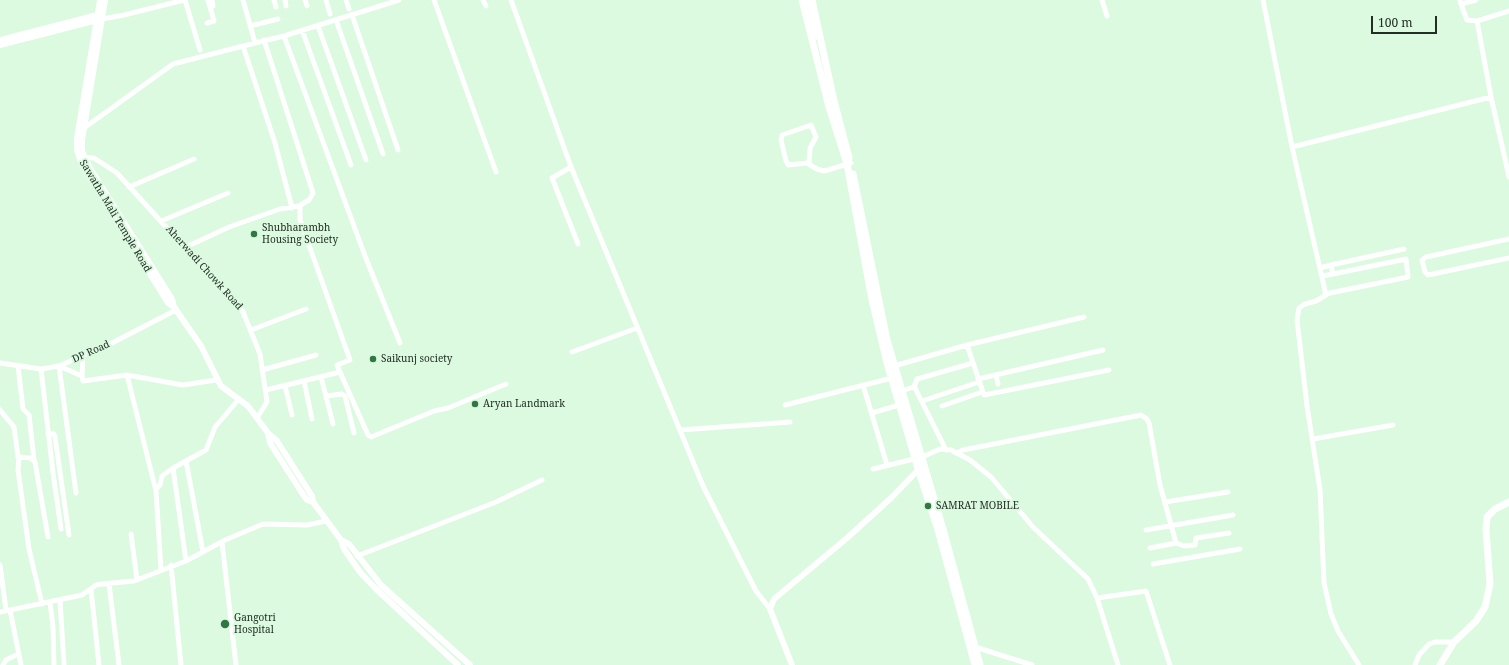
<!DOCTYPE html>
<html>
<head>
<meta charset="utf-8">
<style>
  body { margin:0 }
  #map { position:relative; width:1509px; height:665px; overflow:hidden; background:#dbfae0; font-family:"Noto Serif",serif }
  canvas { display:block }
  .scale { position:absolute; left:1371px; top:16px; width:66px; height:18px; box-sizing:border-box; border:2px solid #222e24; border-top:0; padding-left:5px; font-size:12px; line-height:14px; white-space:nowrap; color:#222e24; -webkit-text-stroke:3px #dbfae0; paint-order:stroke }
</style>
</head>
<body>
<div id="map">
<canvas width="1509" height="665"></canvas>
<div class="scale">100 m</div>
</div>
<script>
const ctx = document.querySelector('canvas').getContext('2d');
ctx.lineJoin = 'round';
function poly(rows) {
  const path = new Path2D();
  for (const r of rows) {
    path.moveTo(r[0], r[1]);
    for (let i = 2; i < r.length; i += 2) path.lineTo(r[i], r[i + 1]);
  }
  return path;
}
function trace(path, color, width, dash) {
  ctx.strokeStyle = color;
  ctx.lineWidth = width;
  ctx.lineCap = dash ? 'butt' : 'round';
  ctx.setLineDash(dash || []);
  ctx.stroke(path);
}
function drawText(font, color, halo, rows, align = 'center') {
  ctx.font = font + ' "Noto Serif",serif';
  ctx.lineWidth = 4;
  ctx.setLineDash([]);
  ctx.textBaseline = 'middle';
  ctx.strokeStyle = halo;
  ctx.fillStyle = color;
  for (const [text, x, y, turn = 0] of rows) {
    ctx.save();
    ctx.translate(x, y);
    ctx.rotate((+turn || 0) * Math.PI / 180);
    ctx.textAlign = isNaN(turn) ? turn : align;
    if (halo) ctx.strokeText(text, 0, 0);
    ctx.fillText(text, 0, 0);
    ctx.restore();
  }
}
trace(poly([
  [185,0,200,50],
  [212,0,213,6],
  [243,0,255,43,284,36,399,0],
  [274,0,276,7],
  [285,0,286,6],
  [305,0,307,6],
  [326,0,330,14],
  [346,0,349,9],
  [434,0,496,172],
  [483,0,486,6],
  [511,0,571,167,703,486,756,591,770,609],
  [1102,0,1107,16],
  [1263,0,1292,147,1326,295,1316,301,1305,304,1299,308,1297,320,1307,406,1320,490,1324,583,1331,614,1338,631,1359,665],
  [1460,0,1461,4,1476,0],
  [1461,4,1467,20,1477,21,1509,11],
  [352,15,398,150],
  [102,19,124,15,184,0],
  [336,20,383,154],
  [1477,21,1491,97,1509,177],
  [207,23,214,21,208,0],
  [250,26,278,19],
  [318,26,366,160],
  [302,30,351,165],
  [284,36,365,256,400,343],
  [243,46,275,143,292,208],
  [84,128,173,64,255,43],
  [1292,147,1491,97],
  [83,157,94,158,117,173,243,312,260,354,267,402,257,418],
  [809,164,810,148,816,137,811,125,782,135,781,140,786,161,788,165,807,163,817,169,824,171,851,163],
  [571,167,552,178,578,244],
  [129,187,194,159],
  [161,221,228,193],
  [1509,239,1426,257,1422,260,1425,272,1428,275,1509,258],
  [186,247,229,227,280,209,299,206,309,200,313,193,264,40],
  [1320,268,1331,265],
  [1322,276,1333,274,1331,265,1404,249],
  [1325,294,1408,277,1406,259,1333,274],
  [251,330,306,309],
  [967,345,984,395,1109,370],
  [572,352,637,328],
  [0,363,41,369,59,366,110,344,176,310],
  [18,366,23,409,29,415,34,460],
  [59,366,82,376,83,381,127,375,156,491,161,570],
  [59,366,76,493],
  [894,366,967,345,1084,317],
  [41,369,53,473,61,529],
  [262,370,316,355],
  [340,372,368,435,371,437,434,411,448,408,506,384],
  [127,375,183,385,216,380],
  [996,375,998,384],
  [82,376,83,356],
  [321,377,333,424],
  [978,379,1103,350],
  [304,381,312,419],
  [863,385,887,465],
  [285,386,292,415],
  [914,387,917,379,973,363],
  [266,390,340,372,337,365,350,360,300,220,300,205],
  [902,391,913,387,915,388,946,450],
  [326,396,342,394,345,396,354,433],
  [922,401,979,382],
  [785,405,892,378],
  [942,406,982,392],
  [0,410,14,427,18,457,31,458,35,462,48,537],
  [872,413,899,405],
  [680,430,790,422],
  [48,434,54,434,55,437,69,535],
  [1313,439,1393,425],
  [956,453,963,450,1141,415,1147,419,1149,423,1160,485,1176,543],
  [19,457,18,470,29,549,42,604],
  [186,461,203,552],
  [873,469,922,457,940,449,951,450,970,460,991,477,1033,527,1088,579,1097,598],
  [156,489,160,485,162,476,173,468],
  [1165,502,1228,492],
  [1146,530,1233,515],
  [131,534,137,580],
  [222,542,236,665],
  [1150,548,1176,543,1184,546,1195,545,1196,538,1229,533],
  [357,556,496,502,542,480],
  [186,561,173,468,206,450,215,427,238,400],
  [1153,564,1240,549],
  [0,565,6,610],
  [171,565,181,665],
  [109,584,119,665],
  [91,589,99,665],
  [60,600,64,665],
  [50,602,53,627,54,665],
  [10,610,21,665],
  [0,612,82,595,96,585,102,584,134,581,186,561,225,540,263,524,307,525,326,521],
  [975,647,1032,665],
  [3,665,6,660,18,654],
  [1118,665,1097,598,1146,591,1170,665],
  [1415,665,1419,655,1429,644,1435,642,1454,642]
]), '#fff', 5);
trace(poly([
  [100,0,77,138,77,150,82,165,168,303,174,307,201,346,221,386,248,406,268,433,277,441,312,496,313,502,341,540,344,549,360,572,376,589,458,665],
  [105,0,82,140,82,151,90,168,172,299,174,307],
  [0,40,101,14],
  [0,45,101,19],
  [268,433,270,443,302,493,307,500,313,502],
  [341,540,349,544,381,585,470,665],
  [792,665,770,609,774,599,847,538,891,498,921,467]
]), '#fff', 6);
trace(poly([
  [802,0,829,107,847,164,872,300,887,363,919,472,938,530,975,665],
  [807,0,814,30,817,36],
  [812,0,834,101,849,158],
  [853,174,887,340,943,529,980,665],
  [1440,665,1454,642,1476,621,1485,607,1490,584,1486,530,1487,517,1495,509,1509,502]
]), '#fff', 7);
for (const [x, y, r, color] of [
  [254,234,4,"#307744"],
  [373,359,4,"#307744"],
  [475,404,4,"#307744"],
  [928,506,4,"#307744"],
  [225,624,5,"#307744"]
]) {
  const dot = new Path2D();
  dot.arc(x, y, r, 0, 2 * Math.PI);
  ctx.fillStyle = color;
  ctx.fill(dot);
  trace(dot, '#dbfae0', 1.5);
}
drawText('10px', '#222e24', '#dbfae0', [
  ["Sawatha Mali Temple Road",115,216,59],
  ["Aherwadi Chowk Road",204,268,48],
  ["DP Road",91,352,-24]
]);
drawText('10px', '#222e24', '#dbfae0', [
  ["Shubharambh",262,228],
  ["Housing Society",262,240],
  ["Saikunj society",381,359],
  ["Aryan Landmark",483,404],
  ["SAMRAT MOBILE",936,506],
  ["Gangotri",234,618],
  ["Hospital",234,630]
], 'left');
</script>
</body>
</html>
